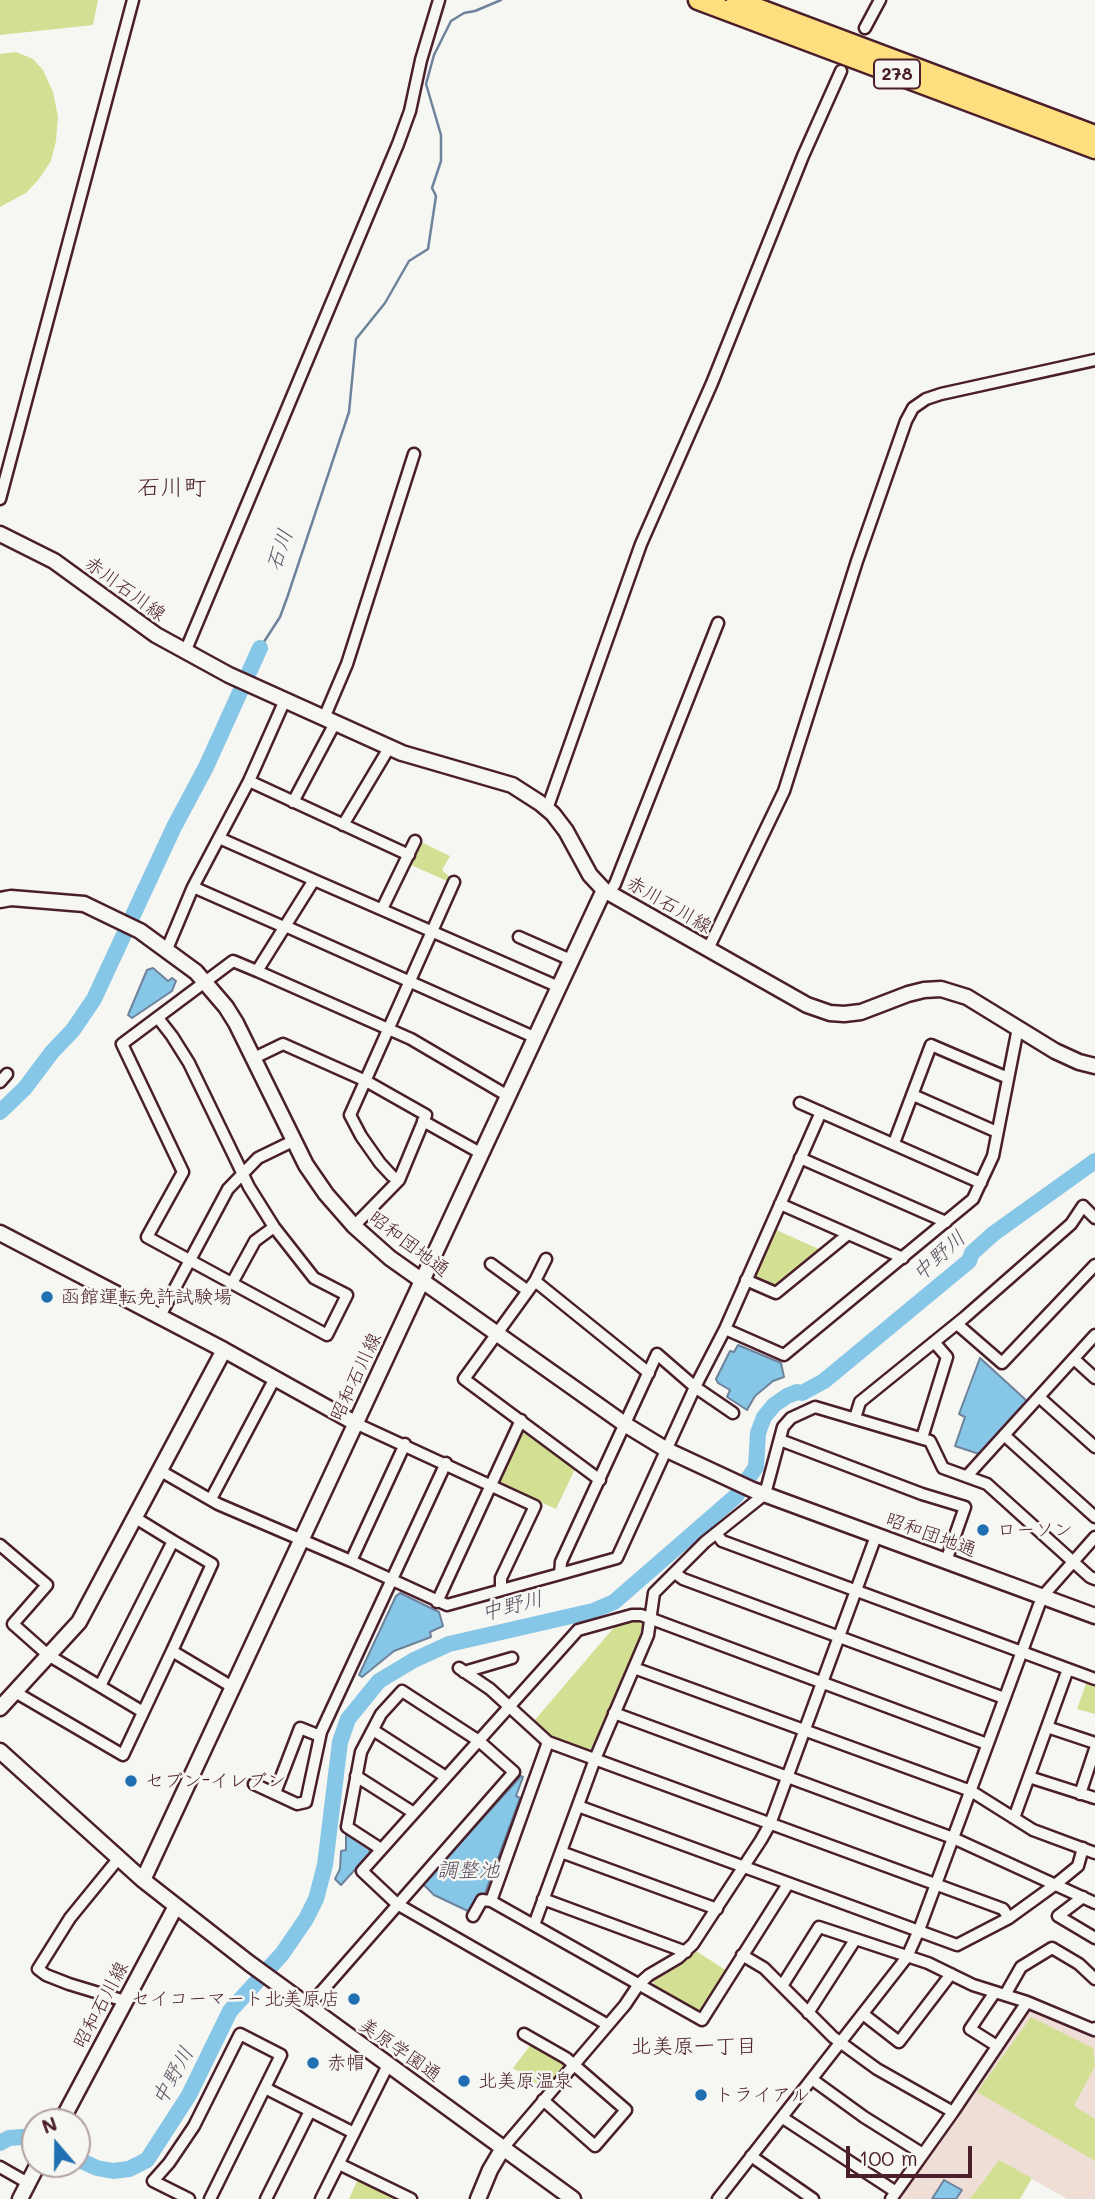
<!DOCTYPE html>
<html>
<head>
<meta charset="utf-8">
<style>
  body { margin:0 }
  #map { position:relative; width:1095px; height:2199px; overflow:hidden; background:#f6f6f2; font-family:Mali,sans-serif }
  canvas { display:block }
  .north { position:absolute; left:21px; top:2108px; width:70px; height:70px; box-sizing:border-box; background:#f6f6f2; border:2px solid #b1a0a2; border-radius:50%; rotate:340deg; font-size:19px; font-weight:700; line-height:28px; text-align:center; color:#4a1f2b }
  .north::after { content:''; display:block; margin:auto; width:24px; height:32px; background:#1f6fb2; clip-path:polygon(50% 0,100% 100%,50% 72%,0 100%) }
  .scale { position:absolute; left:846px; top:2146px; width:126px; height:32px; box-sizing:border-box; border:4px solid #4a1f2b; border-top:0; padding-left:9px; font-size:21px; line-height:24px; white-space:nowrap; color:#4a1f2b; -webkit-text-stroke:5px #f6f6f2; paint-order:stroke }
</style>
</head>
<body>
<div id="map">
<canvas width="1095" height="2199"></canvas>
<div class="north">N</div>
<div class="scale">100 m</div>
</div>
<script>
const ctx = document.querySelector('canvas').getContext('2d');
ctx.lineJoin = 'round';
function fillPath(path, color) {
  ctx.fillStyle = color;
  ctx.fill(path, 'evenodd');
}
function poly(rows) {
  const path = new Path2D();
  for (const r of rows) {
    path.moveTo(r[0], r[1]);
    for (let i = 2; i < r.length; i += 2) path.lineTo(r[i], r[i + 1]);
  }
  return path;
}
function trace(path, color, width, dash) {
  ctx.strokeStyle = color;
  ctx.lineWidth = width;
  ctx.lineCap = dash ? 'butt' : 'round';
  ctx.setLineDash(dash || []);
  ctx.stroke(path);
}
function drawText(font, color, halo, rows, align = 'center') {
  ctx.font = font + ' Mali,"Klee One",sans-serif';
  ctx.lineWidth = 5;
  ctx.setLineDash([]);
  ctx.textBaseline = 'middle';
  ctx.strokeStyle = halo;
  ctx.fillStyle = color;
  for (const [text, x, y, turn = 0] of rows) {
    ctx.save();
    ctx.translate(x, y);
    ctx.rotate((+turn || 0) * Math.PI / 180);
    ctx.textAlign = isNaN(turn) ? turn : align;
    if (halo) ctx.strokeText(text, 0, 0);
    ctx.fillText(text, 0, 0);
    ctx.restore();
  }
}
fillPath(poly([
  [1031,2011,1095,2037,1095,2199,1067,2199,999,2160,970,2199,903,2199,899,2197,968,2104,1028,2012]
]), '#eeded5');
fillPath(poly([
  [0,0,98,0,93,25,0,35],
  [16,52,33,59,43,70,53,92,58,117,56,141,51,161,39,179,26,193,0,207,0,54],
  [421,842,450,856,442,870,450,877,447,881,411,865],
  [774,1229,821,1250,778,1286,772,1287,756,1280,754,1276],
  [527,1433,575,1469,556,1509,501,1484,499,1480,521,1434],
  [640,1621,644,1628,594,1747,587,1750,553,1739,543,1731,534,1721,616,1625],
  [1087,1681,1095,1684,1095,1714,1077,1709],
  [696,1951,727,1971,701,2010,696,2011,654,1987,653,1979,692,1956],
  [1031,2017,1093,2048,1095,2066,1074,2106,1095,2119,1095,2161,977,2092],
  [532,2043,562,2063,564,2069,544,2089,513,2068],
  [999,2160,1032,2178,1020,2199,970,2199],
  [358,2179,401,2199,349,2199]
]), '#d3e093');
const water = poly([
  [153,968,168,981,172,978,176,981,172,991,132,1018,128,1015,147,970,153,968],
  [738,1345,781,1363,784,1377,773,1381,755,1396,747,1410,727,1397,730,1390,718,1383,716,1379,730,1351,734,1352,738,1345],
  [980,1358,1027,1401,979,1454,955,1446,965,1417,959,1414,980,1358],
  [400,1593,439,1612,443,1626,430,1632,431,1637,394,1651,362,1677,359,1675,396,1596,400,1593],
  [521,1776,523,1777,516,1796,520,1798,484,1896,478,1896,478,1899,470,1912,434,1895,423,1884,521,1776],
  [346,1833,369,1847,370,1853,341,1885,335,1879,340,1869,341,1851,346,1850,346,1833],
  [944,2180,962,2190,956,2199,932,2199,944,2180]
]);
fillPath(water, '#86c6e6');
trace(water, '#6e839b', 2);
trace(poly([
  [260,648,280,617,287,598,349,412,356,339,385,303,409,261,428,249,436,196,432,188,441,161,441,135,426,84,434,55,451,21,464,13,475,11,501,0]
]), '#6e839b', 2.5);
trace(poly([
  [0,1112,25,1088,52,1052,73,1030,94,999,174,827,206,767,260,648],
  [0,2143,9,2138,35,2136],
  [77,2159,97,2168,113,2171,129,2169,147,2160,189,2095,230,2011,282,1954,306,1919,316,1899,325,1865,340,1742,348,1719,379,1681,414,1660,449,1644,593,1611,614,1602,736,1496,756,1467,758,1433,764,1417,774,1405,787,1396,797,1392,802,1393,824,1381,969,1261,972,1253,993,1234,1095,1161]
]), '#86c6e6', 16);
trace(poly([
  [841,71,865,28]
]), '#d4cbca', 10, [10, 5]);
const street = poly([
  [865,28,880,0],
  [0,499,133,0],
  [185,652,398,144,410,111,421,60,439,0],
  [324,718,347,664,414,454],
  [249,781,409,855],
  [293,802,335,723],
  [547,809,641,544,712,383,803,156,841,71],
  [343,825,389,748],
  [219,838,314,880],
  [193,887,284,927],
  [609,893,615,884,718,623],
  [382,909,415,841],
  [285,926,534,1037],
  [519,937,571,960],
  [167,949,193,887,249,781,285,700],
  [708,949,784,791,857,561,906,421,913,408,926,399,941,394,1095,360],
  [158,1018,172,1036,189,1063,249,1187,274,1227,314,1278,347,1295,327,1335,147,1237,183,1172,122,1044,233,961,257,971],
  [254,1058,283,1044,366,1081,426,1115,399,1180],
  [0,1082,7,1074],
  [913,1095,997,1132],
  [508,1096,411,1039,257,971,314,880,559,987],
  [800,1103,981,1183],
  [423,1121,475,1150],
  [894,1143,931,1045,1008,1078],
  [800,1158,946,1222],
  [780,1204,903,1258],
  [354,1226,399,1180,392,1176,380,1163,361,1136,350,1115,454,882],
  [546,1259,535,1281,464,1379,600,1480],
  [491,1264,528,1291],
  [746,1280,776,1293,847,1235],
  [535,1281,649,1373],
  [232,1283,255,1241,274,1227],
  [159,1318,228,1189,258,1158,293,1141],
  [957,1324,1002,1363,1095,1265],
  [725,1329,784,1355,973,1199,993,1156,1018,1028],
  [1074,1359,1095,1378],
  [1039,1397,1095,1447],
  [733,1413,695,1387,725,1329,821,1112],
  [855,1418,860,1402,965,1317,1071,1224,1083,1206,1095,1218],
  [355,1423,535,1506,501,1578,501,1590],
  [1004,1435,1095,1517],
  [922,1438,947,1357,934,1342],
  [780,1440,922,1494,965,1507,946,1561],
  [159,1470,218,1504,351,1561,447,1605,560,1574,617,1558,695,1387,657,1354,561,1562,560,1574],
  [967,1476,1095,1335],
  [211,1499,275,1378],
  [716,1533,722,1541,1095,1679],
  [0,1545,47,1585,13,1624,48,1655,143,1712],
  [351,1561,405,1444],
  [675,1573,683,1579,1004,1698],
  [437,1602,521,1420],
  [172,1651,212,1564,173,1541],
  [459,1668,490,1689,548,1742,1003,1909,1009,1918],
  [634,1668,971,1791,1033,1830,1095,1853],
  [464,1672,512,1658],
  [100,1686,173,1541,134,1517],
  [15,1692,123,1755,172,1651,234,1688],
  [614,1713,953,1838,1095,1903],
  [1047,1727,1095,1743],
  [373,1730,446,1777],
  [548,1742,491,1901,702,2020,788,1884],
  [356,1776,414,1813],
  [1029,1777,1095,1798],
  [254,1784,297,1804,306,1802,321,1732,446,1463],
  [275,1793,300,1728,320,1736],
  [1080,1794,1095,1749],
  [578,1806,957,1945,1009,1918,1056,1884,1078,1866,1083,1848],
  [1014,1818,1068,1669],
  [561,1852,717,1909],
  [114,1864,70,1918,38,1969,46,1975,69,1984,125,2001],
  [1083,1897,1058,1916,1095,1938],
  [543,1899,686,1952],
  [473,1916,482,1900,491,1901],
  [534,1925,595,1759,648,1635,654,1593,705,1542,765,1494,783,1427,791,1418,815,1407,930,1441,943,1468,987,1484,1090,1577,1095,1579],
  [742,1955,764,1968,833,2037,877,2069,953,2112],
  [782,1986,819,1927,928,1963,973,1985,1027,2002,953,2112,891,2199],
  [995,1992,970,2029,997,2046],
  [1005,1995,1021,1967,1052,1948,1079,1964,1095,1979],
  [1027,2002,1094,2030,1095,2028],
  [308,2007,514,1772,479,1741,402,1691,381,1714,361,1752,347,1827,381,1849],
  [808,2013,855,1940],
  [863,2014,899,2042,951,1974],
  [608,2025,397,1904,362,1871,578,1630,632,1615,641,1615,987,1744],
  [524,2034,566,2058,626,2110,595,2146,543,2100],
  [813,2080,864,2117,923,2154],
  [265,2088,354,2133],
  [783,2118,896,2192],
  [503,2148,625,2005,639,1984,649,1975,678,1958,693,1944,761,1840,770,1824,876,1536],
  [751,2156,813,2199],
  [339,2164,411,2199],
  [0,2167,28,2183],
  [189,2199,153,2181,169,2163,194,2126,240,2034,281,2055,210,2199],
  [266,2199,310,2111],
  [321,2199,388,2065],
  [718,2199,907,1957,919,1930,1042,1597,1095,1537]
]);
const secondary = poly([
  [0,534,54,561,156,635,229,675,402,753,512,785,540,803,553,814,566,831,590,875,604,890,807,1005,830,1013,844,1014,861,1012,908,994,924,990,941,989,967,997,1055,1051,1079,1062,1095,1066],
  [0,900,11,898,84,904,140,931,196,972,226,1007,236,1023,306,1165,326,1194,354,1226,390,1258,626,1425,667,1450,753,1490,1095,1616],
  [0,1233,224,1350,355,1423],
  [0,1708,79,1622,224,1350],
  [0,1751,143,1880,249,1963,573,2199],
  [143,1880,604,890],
  [61,2122,176,1906],
  [20,2199,38,2164],
  [478,2199,490,2170,503,2148]
]);
const highway = poly([
  [698,0,1095,149],
  [736,0,1095,135]
]);
trace(street, '#4a1f2b', 15);
trace(secondary, '#4a1f2b', 19);
trace(highway, '#4a1f2b', 23);
trace(street, '#f6f6f2', 10);
trace(secondary, '#f6f6f2', 14);
trace(highway, '#fddf80', 18);
for (const [x, y, r, color] of [
  [47,1297,7,"#1f6fb2"],
  [983,1530,7,"#1f6fb2"],
  [131,1781,7,"#1f6fb2"],
  [354,1999,7,"#1f6fb2"],
  [313,2063,7,"#1f6fb2"],
  [464,2081,7,"#1f6fb2"],
  [701,2095,7,"#1f6fb2"]
]) {
  const dot = new Path2D();
  dot.arc(x, y, r, 0, 2 * Math.PI);
  ctx.fillStyle = color;
  ctx.fill(dot);
  trace(dot, '#f6f6f2', 2.5);
}
for (const [x, y, w] of [
  [897,74,46]
]) {
  const box = new Path2D();
  box.roundRect(x - w / 2, y - 14.5, w, 29, 5);
  ctx.fillStyle = '#f6f6f2';
  ctx.fill(box);
  trace(box, '#4a1f2b', 2);
}
drawText('bold 18px', '#4a1f2b', null, [
  ["278",897,74]
]);
drawText('19px', '#4a1f2b', '#f6f6f2', [
  ["赤川石川線",125,589,36],
  ["赤川石川線",669,905,30],
  ["昭和団地通",409,1244,37],
  ["昭和石川線",356,1377,-65],
  ["昭和団地通",931,1535,20],
  ["昭和石川線",101,2005,-62],
  ["美原学園通",400,2050,35]
]);
drawText('19px', '#4a1f2b', '#f6f6f2', [
  ["函館運転免許試験場",61,1297],
  ["ローソン",997,1530],
  ["セブン-イレブン",145,1781],
  ["セイコーマート北美原店",340,1999,"right"],
  ["赤帽",327,2063],
  ["北美原温泉",478,2081],
  ["トライアル",715,2095]
], 'left');
drawText('italic 21px', '#5c5163', '#f6f6f2', [
  ["石川",280,550,-71],
  ["中野川",939,1256,-42],
  ["中野川",512,1606,-14],
  ["調整池",468,1871],
  ["中野川",173,2076,-61]
]);
drawText('21px', '#4a1f2b', '#f6f6f2', [
  ["北美原一丁目",694,2047]
]);
drawText('23px', '#4a1f2b', '#f6f6f2', [
  ["石川町",172,488]
]);
</script>
</body>
</html>
